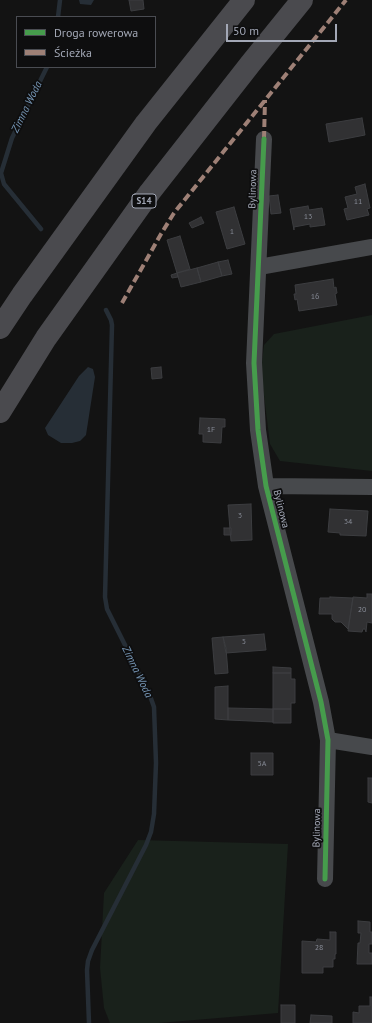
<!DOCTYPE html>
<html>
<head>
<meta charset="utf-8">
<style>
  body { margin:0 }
  #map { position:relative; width:372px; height:1023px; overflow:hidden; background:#131313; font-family:"PT Sans",sans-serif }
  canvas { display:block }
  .legend { position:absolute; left:16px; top:16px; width:140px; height:52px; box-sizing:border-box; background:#0e0e0f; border:1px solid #4a4c52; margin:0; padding:5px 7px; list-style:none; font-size:12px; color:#a3a8b6 }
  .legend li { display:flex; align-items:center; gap:8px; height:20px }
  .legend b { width:20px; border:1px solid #4a4c52 }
  .scale { position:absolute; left:226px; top:24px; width:111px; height:18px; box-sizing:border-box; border:2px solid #a3a8b6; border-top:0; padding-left:5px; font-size:12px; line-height:14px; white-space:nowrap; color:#a3a8b6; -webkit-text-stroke:3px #0e0e0f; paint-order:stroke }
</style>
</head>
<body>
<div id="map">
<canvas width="372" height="1023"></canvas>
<ul class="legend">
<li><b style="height:5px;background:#469c4c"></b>Droga rowerowa</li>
<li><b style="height:5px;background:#9e8076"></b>Ścieżka</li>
</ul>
<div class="scale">50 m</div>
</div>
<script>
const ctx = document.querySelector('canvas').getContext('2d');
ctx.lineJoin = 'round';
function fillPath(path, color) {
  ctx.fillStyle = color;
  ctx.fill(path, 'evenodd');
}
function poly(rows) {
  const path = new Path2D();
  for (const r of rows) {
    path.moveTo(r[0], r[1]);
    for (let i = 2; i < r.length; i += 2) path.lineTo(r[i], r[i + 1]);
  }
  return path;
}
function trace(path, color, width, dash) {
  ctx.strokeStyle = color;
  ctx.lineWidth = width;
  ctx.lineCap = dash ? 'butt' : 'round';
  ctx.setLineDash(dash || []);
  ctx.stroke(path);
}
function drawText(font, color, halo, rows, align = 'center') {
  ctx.font = font + ' "PT Sans",sans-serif';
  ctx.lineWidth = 3.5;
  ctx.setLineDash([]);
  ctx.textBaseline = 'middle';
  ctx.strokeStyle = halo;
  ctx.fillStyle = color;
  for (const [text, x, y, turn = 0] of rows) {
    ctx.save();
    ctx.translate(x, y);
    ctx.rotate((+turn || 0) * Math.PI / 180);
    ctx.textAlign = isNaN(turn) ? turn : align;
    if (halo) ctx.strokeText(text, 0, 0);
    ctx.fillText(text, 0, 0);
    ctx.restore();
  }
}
fillPath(poly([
  [372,315,372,471,280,461,270,444,261,371,264,345,274,334],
  [138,840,288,844,278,1013,159,1023,110,1023,104,1008,100,968,104,893]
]), '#19211b');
fillPath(poly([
  [79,0,94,0,91,5,80,4],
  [88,367,93,369,95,377,86,435,80,441,72,443,61,443,48,435,45,428,79,376]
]), '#262e36');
trace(poly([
  [58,17,60,0],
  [41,229,4,184,1,173,12,138,47,67],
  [89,1023,87,970,88,961,92,950,146,845,151,832,154,814,156,763,154,707,149,693,107,609,105,597,112,325,111,320,106,310]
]), '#262e36', 4.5);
const building = poly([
  [129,0,143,0,144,9,131,11,129,0],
  [362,118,365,135,329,142,326,124,362,118],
  [365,184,370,208,367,209,369,215,347,220,344,209,348,208,345,197,357,194,355,187,365,184],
  [278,195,281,213,271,214,269,196,278,195],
  [308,206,309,210,322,208,325,225,310,227,310,224,294,227,294,230,290,209,308,206],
  [234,207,245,244,227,249,216,212,234,207],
  [201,217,204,223,192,228,189,223,201,217],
  [180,236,190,269,177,273,167,240,180,236],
  [228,260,232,274,222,276,218,262,228,260],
  [218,262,222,276,201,282,197,268,218,262],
  [197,268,201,282,181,287,177,273,197,268],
  [177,273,178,277,172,278,171,275,177,273],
  [333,279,334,288,336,287,337,293,335,294,337,305,299,311,297,299,295,300,294,294,296,294,295,285,333,279],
  [161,367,162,378,152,379,151,368,161,367],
  [200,418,225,419,225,427,222,427,221,443,203,442,203,434,199,434,200,418],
  [251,504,252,540,231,541,228,505,251,504],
  [330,509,368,511,366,536,340,535,340,533,328,532,330,509],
  [224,528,231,528,231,535,224,535,224,528],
  [367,594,372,594,372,623,367,622,366,632,365,629,363,629,362,632,348,631,353,597,367,598,367,594],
  [330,597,353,598,348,629,341,622,335,622,332,619,332,614,319,614,320,598,330,598,330,597],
  [264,634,266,650,226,653,223,637,264,634],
  [223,637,226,648,228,673,215,674,212,638,223,637],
  [273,667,291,668,291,673,273,673,273,667],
  [273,673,291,673,291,679,295,679,295,703,291,703,291,709,273,709,273,673],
  [228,686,228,720,215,719,215,687,228,686],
  [228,708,273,709,273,722,228,720,228,708],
  [273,709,291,709,291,723,273,723,273,709],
  [251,753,273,753,273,775,251,775,251,753],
  [368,778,372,778,372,803,368,802,368,778],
  [358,921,370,922,370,932,372,932,372,944,369,944,369,953,372,953,372,964,357,964,358,943,360,943,361,933,358,933,358,921],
  [330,932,336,932,336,954,335,954,335,959,333,959,333,967,323,967,323,973,302,973,302,941,316,942,317,939,330,940,330,932],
  [370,997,372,997,372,1023,353,1023,353,1012,359,1013,359,1006,370,1006,370,997],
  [281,1005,295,1005,295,1023,281,1023,281,1005],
  [311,1015,332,1016,332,1023,310,1023,311,1015]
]);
fillPath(building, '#313133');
trace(building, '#3c3d40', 1);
trace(poly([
  [264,139,254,363,258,430,266,486,321,702,328,740,325,879],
  [259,267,372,247],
  [266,486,372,487],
  [328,740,372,747]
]), '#47494c', 16);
trace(poly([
  [0,328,22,295,146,123,244,0],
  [0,412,46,338,150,192,251,63,302,0]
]), '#4a4a4e', 22);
trace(poly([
  [264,139,265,100],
  [122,303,161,234,174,213,346,0]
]), '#9e8076', 4, [8, 4]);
trace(poly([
  [264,139,254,363,258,430,266,486,321,702,328,740,325,879]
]), '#469c4c', 5);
drawText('8px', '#868a95', null, [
  ["11",358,202],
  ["13",308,217],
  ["1",232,232],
  ["16",315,297],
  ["1F",211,430],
  ["3",240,516],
  ["34",348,522],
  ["20",362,610],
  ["5",244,642],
  ["5A",262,764],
  ["28",319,948]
]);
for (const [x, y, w] of [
  [144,201,24]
]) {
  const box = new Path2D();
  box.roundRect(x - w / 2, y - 7, w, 14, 3);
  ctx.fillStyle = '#0e0e0f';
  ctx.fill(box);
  trace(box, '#a3a8b6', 1);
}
drawText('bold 9px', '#a3a8b6', null, [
  ["S14",144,201]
]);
drawText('10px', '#a3a8b6', '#0e0e0f', [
  ["Bylinowa",253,189,-88],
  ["Bylinowa",281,509,76],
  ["Bylinowa",317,828,-89]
]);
drawText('italic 11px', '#7696b5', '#0e0e0f', [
  ["Zimna Woda",27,107,-64],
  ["Zimna Woda",137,672,64]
]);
</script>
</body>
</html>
